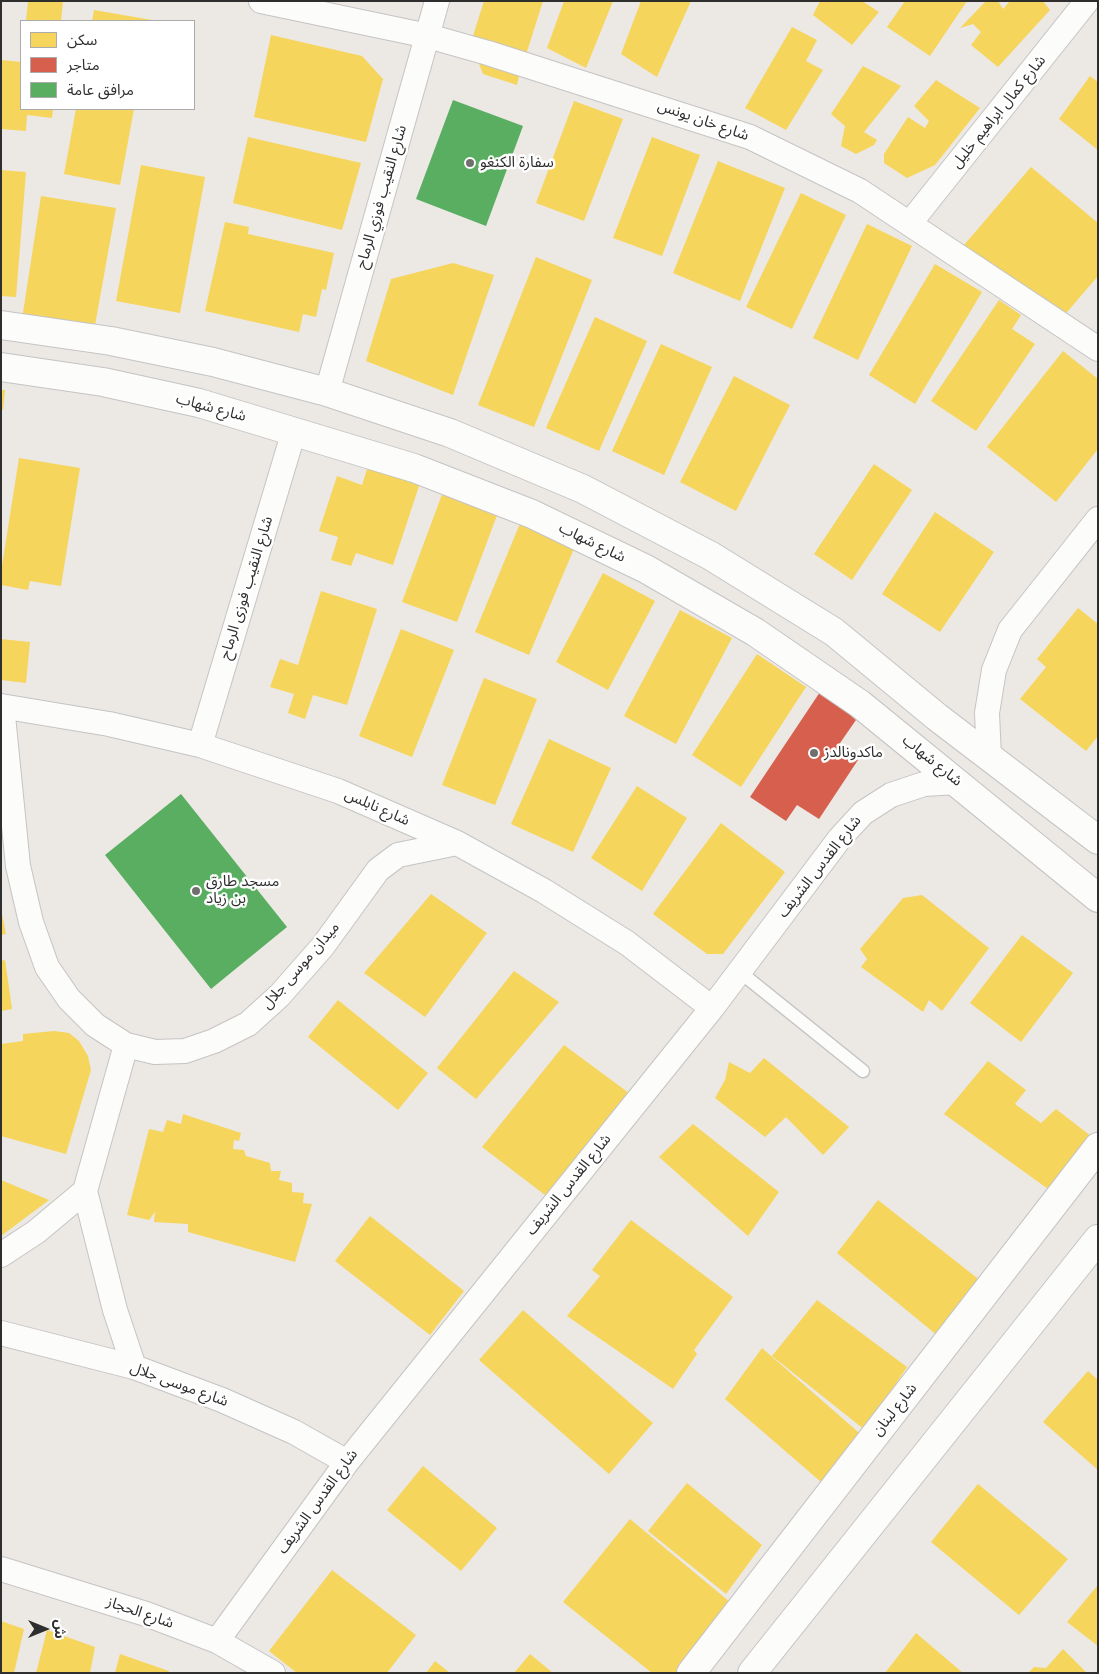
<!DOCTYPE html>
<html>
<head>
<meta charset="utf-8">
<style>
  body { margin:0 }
  #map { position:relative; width:1099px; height:1674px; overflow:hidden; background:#ece8e4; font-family:"DM Sans","Noto Sans Arabic",sans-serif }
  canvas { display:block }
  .frame { position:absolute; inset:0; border:2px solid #2e2e2e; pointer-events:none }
  .legend { position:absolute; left:20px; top:20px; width:175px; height:90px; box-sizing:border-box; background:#fff; border:1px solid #ababab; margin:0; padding:6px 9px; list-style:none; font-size:15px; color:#2e2e2e }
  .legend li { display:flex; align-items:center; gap:10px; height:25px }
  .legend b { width:25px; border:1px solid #ababab }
  .north { position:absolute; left:20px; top:1604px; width:50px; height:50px; -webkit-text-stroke:4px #fff; paint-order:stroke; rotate:90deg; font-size:14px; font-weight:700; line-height:20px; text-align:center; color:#2e2e2e }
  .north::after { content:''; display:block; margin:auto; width:18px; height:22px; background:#2e2e2e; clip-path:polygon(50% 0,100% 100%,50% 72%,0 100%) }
</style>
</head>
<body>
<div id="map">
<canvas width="1099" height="1674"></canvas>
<div class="frame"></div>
<ul class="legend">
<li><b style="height:14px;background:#f6d55c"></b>سكن</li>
<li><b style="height:14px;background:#d6604d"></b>متاجر</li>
<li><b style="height:14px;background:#5aae61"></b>مرافق عامة</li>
</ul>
<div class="north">ش</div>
</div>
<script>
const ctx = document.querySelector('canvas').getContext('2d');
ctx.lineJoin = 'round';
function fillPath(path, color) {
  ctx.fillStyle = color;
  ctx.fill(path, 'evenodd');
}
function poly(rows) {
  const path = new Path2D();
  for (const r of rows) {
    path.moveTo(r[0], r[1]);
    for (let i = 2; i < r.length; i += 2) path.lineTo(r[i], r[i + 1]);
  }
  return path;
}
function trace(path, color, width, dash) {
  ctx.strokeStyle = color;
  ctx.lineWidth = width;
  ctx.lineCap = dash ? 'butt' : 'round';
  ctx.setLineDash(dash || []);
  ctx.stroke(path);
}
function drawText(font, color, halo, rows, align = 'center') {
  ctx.font = font + ' "DM Sans","Noto Sans Arabic",sans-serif';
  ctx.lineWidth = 5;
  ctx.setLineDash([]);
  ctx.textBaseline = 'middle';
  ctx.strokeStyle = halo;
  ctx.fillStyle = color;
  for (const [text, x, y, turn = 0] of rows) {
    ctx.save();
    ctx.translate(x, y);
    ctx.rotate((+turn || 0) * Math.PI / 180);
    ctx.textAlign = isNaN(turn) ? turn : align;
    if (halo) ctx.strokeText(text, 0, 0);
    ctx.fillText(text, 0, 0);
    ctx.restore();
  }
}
fillPath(poly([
  [28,1,63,1,61,21,26,21],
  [484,1,543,1,525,58,472,39],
  [564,1,613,1,586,68,547,48],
  [641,1,691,1,657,77,621,54],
  [820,1,862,1,879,12,852,45,813,15],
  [905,1,967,1,930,56,887,27],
  [986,1,998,1,1003,9,1010,1,1043,1,1050,10,998,67,971,45,981,32,973,24,960,28],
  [94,10,152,20,152,21,92,21],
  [792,27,817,40,806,61,823,70,786,130,745,108],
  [271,35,362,56,383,79,366,142,254,117],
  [476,56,521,67,517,85,483,74],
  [1,60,21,62,21,109,53,109,52,118,27,115,26,131,1,129],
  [863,66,901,86,864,132,877,140,874,145,856,154,841,146,845,126,831,114],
  [1090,76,1098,82,1098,150,1059,119],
  [936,80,980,108,935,165,907,178,884,163,884,154,908,117,925,128,929,121,914,106],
  [574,101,623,119,584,221,536,203],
  [76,109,134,109,120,185,64,174],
  [248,137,361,163,342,230,233,203],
  [652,137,700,155,662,256,613,238],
  [718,161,785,188,740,301,673,273],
  [141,165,205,177,180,313,116,301],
  [1031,167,1098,223,1098,276,1062,318,964,245],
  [1,170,26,172,16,297,1,296],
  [801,193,846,215,792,329,746,307],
  [41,196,116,208,94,331,22,319],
  [225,222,249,227,248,234,334,253,326,290,322,289,316,317,303,314,299,332,205,311],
  [867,224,912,246,858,360,813,338],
  [536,257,592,280,534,427,478,405],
  [453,263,494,275,453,395,366,361,391,279],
  [935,264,982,292,915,404,869,375],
  [999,300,1021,315,1012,329,1035,344,976,431,931,401],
  [595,317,647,341,599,451,546,428],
  [661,344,712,367,664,475,612,451],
  [1063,351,1098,379,1098,449,1056,502,987,447],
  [734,376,790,405,736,511,680,482],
  [1,390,5,390,3,410,1,410],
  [19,458,80,468,61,586,30,581,28,590,1,585,1,572],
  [874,464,912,490,852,580,814,554],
  [368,466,420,483,393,565,356,553,351,566,331,560,338,537,319,531,337,476,362,485],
  [444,489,499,510,457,622,402,602],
  [935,512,994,552,940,632,882,594],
  [521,521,576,544,529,655,475,632],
  [603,573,655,601,608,690,556,662],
  [321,591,377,609,347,705,313,695,305,719,288,713,294,694,270,687,280,659,298,665],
  [1078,608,1098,624,1098,736,1086,751,1020,699,1046,667,1037,659],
  [680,610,732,638,676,744,624,716],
  [401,629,454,650,412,757,359,736],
  [1,639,30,642,26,683,1,680],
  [757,654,806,687,741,787,692,755],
  [484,678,537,699,495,805,442,785],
  [549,739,611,768,573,852,511,824],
  [637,786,687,818,642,891,591,858],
  [721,823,785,872,723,954,707,954,653,914],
  [431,894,487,933,425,1017,364,973],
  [922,895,989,948,942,1011,929,1000,923,1012,861,967,867,959,860,949,903,898],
  [1,909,6,934,1,935],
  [1022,935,1073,973,1021,1042,970,1003],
  [5,960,12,1009,1,1011,1,961],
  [514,971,559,1002,476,1099,437,1068],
  [338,1000,428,1073,398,1110,308,1037],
  [54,1031,69,1033,79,1041,88,1056,91,1070,66,1154,1,1136,1,1044,23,1041,23,1034],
  [564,1045,633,1096,545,1195,482,1147],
  [764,1058,849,1127,823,1155,786,1117,765,1137,715,1098,725,1080,729,1062,750,1073],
  [988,1061,1026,1090,1015,1104,1041,1123,1056,1109,1096,1140,1055,1194,944,1114],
  [183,1114,241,1133,239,1141,234,1140,233,1149,244,1150,246,1156,270,1163,271,1171,281,1171,279,1180,292,1183,292,1192,304,1193,303,1203,312,1204,295,1262,188,1232,188,1224,154,1222,155,1212,149,1220,127,1215,149,1129,163,1132,167,1120,181,1124],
  [693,1124,779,1192,748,1236,659,1157],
  [1,1180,49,1200,1,1236],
  [878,1200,986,1285,944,1341,837,1253],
  [370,1216,464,1291,430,1335,335,1261],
  [631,1220,733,1297,694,1350,697,1354,673,1389,567,1316,600,1276,592,1270],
  [817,1300,907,1367,865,1430,772,1356],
  [523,1310,653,1423,609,1474,479,1360],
  [762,1348,865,1438,828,1488,725,1399],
  [1088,1371,1098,1380,1098,1470,1043,1422],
  [423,1466,497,1528,461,1571,387,1510],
  [687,1483,762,1545,726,1594,648,1531],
  [978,1484,1068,1559,1019,1615,931,1542],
  [630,1519,730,1602,675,1673,652,1673,563,1602],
  [332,1570,416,1635,387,1673,297,1673,269,1651],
  [1098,1585,1098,1646,1067,1622],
  [1,1621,24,1629,14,1673,1,1673],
  [47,1630,95,1647,90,1673,36,1673],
  [916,1633,963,1673,885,1673],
  [1063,1649,1087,1673,1028,1673,1034,1667,1046,1668],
  [120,1654,169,1671,168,1673,115,1673],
  [530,1654,553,1673,514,1673],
  [435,1661,450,1673,426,1673]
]), '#f6d55c');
fillPath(poly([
  [820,692,858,717,838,746,858,760,819,819,797,805,786,821,750,797]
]), '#d6604d');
fillPath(poly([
  [453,100,523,126,486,226,416,199],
  [181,794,287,927,211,989,105,855]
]), '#5aae61');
const lane = poly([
  [740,972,863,1071]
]);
const street = poly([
  [261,1,428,36,488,53,750,137,860,191,1098,349],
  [910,223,1087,1],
  [327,392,437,1],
  [1,706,109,724,200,745,338,791,457,843,544,891,627,943,712,1008],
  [2,706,18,866,31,922,47,967,69,999,95,1025,126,1045,155,1052,185,1051,214,1041,248,1024,279,996,323,946,378,870,398,855,457,843],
  [200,745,294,431],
  [989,757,987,713,994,670,1010,630,1098,519],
  [126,1045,85,1191,115,1310,134,1367],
  [1,1255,36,1232,85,1191],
  [1,1333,134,1367,222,1400,294,1432,347,1462],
  [1,1569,146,1614,217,1641,273,1673],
  [217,1641,347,1462,712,1008,840,838,863,813,891,795,924,784,958,782]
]);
const secondary = poly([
  [1,325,111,341,213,362,327,392,450,433,583,489,711,556,834,632,937,717,1098,840],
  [1,367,103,382,199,403,414,468,532,514,646,569,755,632,860,704,1098,898],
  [691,1673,1098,1147],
  [752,1673,1098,1239]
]);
trace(lane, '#c5c4c5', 15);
trace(street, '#c5c4c5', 26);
trace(secondary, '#c5c4c5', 30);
trace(lane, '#fcfcfb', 12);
trace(street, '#fcfcfb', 24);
trace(secondary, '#fcfcfb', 28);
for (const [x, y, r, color] of [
  [470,163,5,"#706f6e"],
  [814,753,5,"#706f6e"],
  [196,891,5,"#706f6e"]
]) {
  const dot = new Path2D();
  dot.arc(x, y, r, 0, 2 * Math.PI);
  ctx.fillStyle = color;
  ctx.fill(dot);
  trace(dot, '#fff', 2);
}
drawText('15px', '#2e2e2e', '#fff', [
  ["شارع كمال ابراهيم خليل",999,112,-51],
  ["شارع خان يونس",703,121,19],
  ["شارع النقيب فوزي الرماح",382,197,-74],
  ["شارع شهاب",211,408,15],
  ["شارع شهاب",592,543,26],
  ["شارع النقيب فوزى الرماح",247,588,-73],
  ["شارع شهاب",932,761,39],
  ["شارع نابلس",377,808,24],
  ["شارع القدس الشريف",820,867,-52],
  ["ميدان موسى جلال",301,966,-49],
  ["شارع القدس الشريف",569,1185,-51],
  ["شارع موسى جلال",179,1385,20],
  ["شارع لبنان",895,1410,-52],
  ["شارع القدس الشريف",318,1502,-54],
  ["شارع الحجاز",140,1613,19]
]);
drawText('15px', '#2e2e2e', '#fff', [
  ["سفارة الكنغو",480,163],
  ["ماكدونالدز",824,753],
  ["مسجد طارق",206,882],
  ["بن زياد",206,899]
], 'left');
</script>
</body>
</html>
